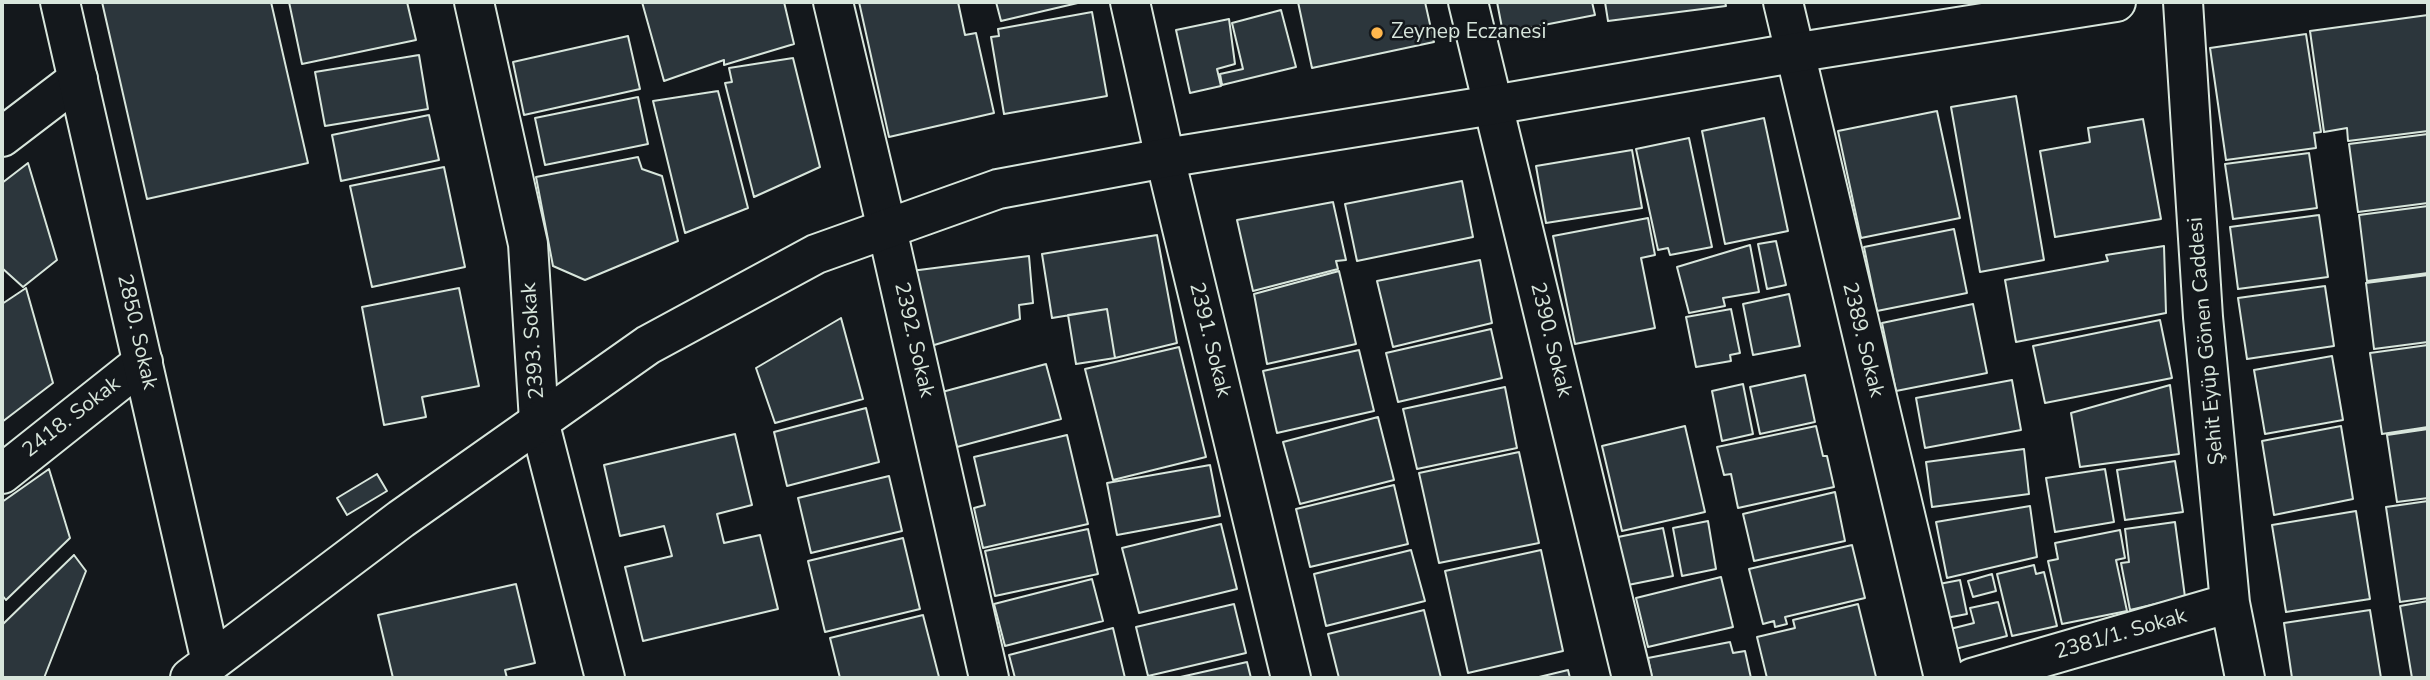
<!DOCTYPE html>
<html>
<head>
<meta charset="utf-8">
<style>
  body { margin:0 }
  #map { position:relative; width:2430px; height:680px; overflow:hidden; background:#14181c; font-family:"Nunito Sans",sans-serif }
  canvas { display:block }
  .frame { position:absolute; inset:0; border:4px solid #d8e6dc; pointer-events:none }
</style>
</head>
<body>
<div id="map">
<canvas width="2430" height="680"></canvas>
<div class="frame"></div>
</div>
<script>
const ctx = document.querySelector('canvas').getContext('2d');
ctx.lineJoin = 'round';
function fillPath(path, color) {
  ctx.fillStyle = color;
  ctx.fill(path, 'evenodd');
}
function poly(rows) {
  const path = new Path2D();
  for (const r of rows) {
    path.moveTo(r[0], r[1]);
    for (let i = 2; i < r.length; i += 2) path.lineTo(r[i], r[i + 1]);
  }
  return path;
}
function trace(path, color, width, dash) {
  ctx.strokeStyle = color;
  ctx.lineWidth = width;
  ctx.lineCap = dash ? 'butt' : 'round';
  ctx.setLineDash(dash || []);
  ctx.stroke(path);
}
function drawText(font, color, halo, rows, align = 'center') {
  ctx.font = font + ' "Nunito Sans",sans-serif';
  ctx.lineWidth = 5;
  ctx.setLineDash([]);
  ctx.textBaseline = 'middle';
  ctx.strokeStyle = halo;
  ctx.fillStyle = color;
  for (const [text, x, y, turn = 0] of rows) {
    ctx.save();
    ctx.translate(x, y);
    ctx.rotate((+turn || 0) * Math.PI / 180);
    ctx.textAlign = isNaN(turn) ? turn : align;
    if (halo) ctx.strokeText(text, 0, 0);
    ctx.fillText(text, 0, 0);
    ctx.restore();
  }
}
const building = poly([
  [102,2,271,2,308,163,147,199,102,2],
  [289,2,407,2,416,40,302,64,289,2],
  [642,2,784,2,794,44,724,65,724,60,664,81,642,2],
  [859,2,958,2,965,35,976,33,994,113,889,137,859,2],
  [996,2,1082,2,1001,21,996,2],
  [1298,2,1425,2,1434,42,1312,68,1298,2],
  [1497,2,1592,2,1595,15,1503,33,1497,2],
  [1605,2,1725,2,1726,6,1608,21,1605,2],
  [1281,10,1296,67,1222,85,1220,74,1243,69,1232,23,1281,10],
  [1092,12,1107,96,1004,114,991,37,999,36,998,29,1092,12],
  [2428,15,2428,131,2348,141,2347,128,2324,132,2310,31,2428,15],
  [1229,19,1235,64,1217,69,1221,86,1190,93,1176,30,1229,19],
  [2306,34,2321,132,2314,133,2316,148,2226,160,2210,48,2306,34],
  [628,36,640,89,524,115,513,62,628,36],
  [419,55,428,109,325,126,315,72,419,55],
  [793,58,820,167,754,197,725,83,732,82,729,68,793,58],
  [718,91,748,208,685,233,653,101,718,91],
  [2016,96,2044,260,1980,272,1951,107,2016,96],
  [638,97,648,144,545,165,535,118,638,97],
  [1937,111,1960,218,1861,238,1838,131,1937,111],
  [429,115,439,160,341,181,332,135,429,115],
  [1764,118,1788,231,1725,244,1702,131,1764,118],
  [2143,119,2161,219,2055,237,2040,151,2090,142,2088,128,2143,119],
  [2428,134,2428,203,2358,212,2349,144,2428,134],
  [1689,138,1712,247,1670,255,1668,248,1658,250,1636,149,1689,138],
  [1632,150,1642,208,1546,223,1536,166,1632,150],
  [2309,153,2317,208,2233,219,2225,164,2309,153],
  [638,157,642,169,662,176,678,241,585,280,553,266,536,177,638,157],
  [28,163,57,260,23,287,2,268,2,183,28,163],
  [444,167,465,267,372,287,350,186,444,167],
  [1462,181,1473,237,1357,261,1345,204,1462,181],
  [1333,202,1346,260,1336,261,1338,269,1253,291,1237,220,1333,202],
  [2428,206,2428,273,2367,281,2359,215,2428,206],
  [2319,215,2328,277,2238,289,2230,227,2319,215],
  [1648,218,1655,255,1641,258,1655,328,1575,344,1553,236,1648,218],
  [1954,229,1967,293,1877,311,1864,247,1954,229],
  [1157,235,1177,343,1115,358,1107,309,1052,318,1042,254,1157,235],
  [1776,241,1786,285,1767,289,1758,244,1776,241],
  [1750,245,1759,292,1723,298,1725,306,1689,313,1677,267,1750,245],
  [2164,246,2166,313,2016,342,2005,280,2108,261,2106,255,2164,246],
  [1029,256,1033,303,1019,305,1020,319,931,346,911,271,1029,256],
  [1480,260,1492,323,1393,347,1377,281,1480,260],
  [1339,271,1356,344,1267,364,1254,294,1339,271],
  [2428,275,2428,342,2374,349,2366,283,2428,275],
  [2325,286,2334,346,2247,359,2238,298,2325,286],
  [26,288,53,383,2,422,2,304,26,288],
  [459,288,479,386,422,397,426,417,384,425,362,307,459,288],
  [1789,294,1800,346,1753,355,1743,304,1789,294],
  [1973,304,1987,373,1896,391,1882,323,1973,304],
  [1107,309,1115,358,1076,364,1068,315,1107,309],
  [1731,309,1740,353,1730,355,1731,361,1696,367,1686,317,1731,309],
  [841,318,863,399,775,423,756,368,841,318],
  [2160,320,2172,378,2045,403,2033,346,2160,320],
  [1491,329,1502,378,1398,402,1386,353,1491,329],
  [2428,345,2428,427,2382,434,2370,353,2428,345],
  [1179,347,1206,457,1113,480,1085,369,1179,347],
  [1359,350,1374,411,1277,433,1263,371,1359,350],
  [2332,356,2343,420,2265,434,2254,370,2332,356],
  [1046,364,1061,419,957,447,942,392,1046,364],
  [1805,375,1815,422,1760,434,1750,387,1805,375],
  [2012,380,2021,430,1925,448,1916,398,2012,380],
  [1743,384,1753,434,1722,441,1712,391,1743,384],
  [2170,385,2179,454,2080,467,2071,413,2170,385],
  [1505,387,1517,448,1417,469,1403,409,1505,387],
  [866,408,879,462,787,486,774,432,866,408],
  [1378,417,1394,480,1300,504,1283,442,1378,417],
  [1685,426,1705,512,1622,531,1602,446,1685,426],
  [1816,426,1823,456,1827,456,1834,487,1738,508,1731,474,1724,475,1717,447,1816,426],
  [2341,426,2353,499,2274,515,2262,441,2341,426],
  [2428,429,2428,498,2397,502,2387,435,2428,429],
  [735,434,752,505,717,514,724,543,760,535,778,609,643,641,625,567,672,556,664,526,620,536,604,465,735,434],
  [1067,435,1088,524,983,548,974,508,985,505,974,457,1067,435],
  [2024,449,2029,494,1932,507,1926,462,2024,449],
  [1519,452,1539,543,1439,563,1419,473,1519,452],
  [2175,461,2183,512,2125,520,2117,470,2175,461],
  [1210,465,1220,516,1117,535,1107,483,1210,465],
  [49,469,70,538,6,600,2,595,2,502,49,469],
  [2105,469,2114,522,2055,532,2046,478,2105,469],
  [377,474,387,491,347,515,337,498,377,474],
  [889,476,902,531,811,553,798,498,889,476],
  [1394,485,1408,544,1310,567,1296,509,1394,485],
  [1835,492,1845,541,1754,561,1743,514,1835,492],
  [2428,501,2428,598,2400,602,2386,507,2428,501],
  [2030,506,2037,557,1947,578,1936,522,2030,506],
  [2356,511,2370,599,2286,612,2272,525,2356,511],
  [1708,521,1716,569,1682,576,1673,528,1708,521],
  [2175,522,2185,597,2130,610,2121,563,2129,562,2125,529,2175,522],
  [1221,524,1237,589,1139,613,1122,548,1221,524],
  [1663,528,1673,576,1628,585,1618,537,1663,528],
  [1088,529,1098,574,995,596,985,551,1088,529],
  [2120,530,2125,558,2116,560,2127,611,2062,624,2048,561,2058,559,2055,543,2120,530],
  [903,538,920,609,825,632,808,561,903,538],
  [1852,545,1865,598,1785,617,1787,624,1775,627,1774,621,1763,624,1749,569,1852,545],
  [1411,550,1425,601,1326,626,1314,574,1411,550],
  [1541,550,1563,651,1468,673,1445,571,1541,550],
  [74,555,86,571,44,678,2,678,2,625,74,555],
  [2034,565,2036,574,2044,572,2057,626,2012,636,1997,574,2034,565],
  [1992,574,1996,591,1973,597,1968,581,1992,574],
  [1721,577,1733,627,1648,647,1636,598,1721,577],
  [1092,579,1103,621,1005,646,994,604,1092,579],
  [1960,580,1967,614,1946,618,1939,584,1960,580],
  [516,584,535,663,505,670,507,678,393,678,378,615,516,584],
  [2428,601,2428,678,2412,678,2400,606,2428,601],
  [1998,602,2007,636,1955,649,1950,629,1974,623,1970,608,1998,602],
  [1234,604,1246,653,1148,676,1136,627,1234,604],
  [1858,604,1876,677,1767,678,1757,637,1795,628,1793,620,1858,604],
  [1424,610,1441,678,1339,678,1328,634,1424,610],
  [2370,610,2381,678,2292,678,2284,623,2370,610],
  [923,615,939,677,840,678,830,638,923,615],
  [1113,628,1125,678,1015,678,1009,655,1113,628],
  [1730,642,1733,653,1745,651,1751,678,1652,678,1648,658,1730,642],
  [1247,662,1251,678,1176,678,1247,662],
  [1568,670,1570,678,1535,678,1568,670]
]);
fillPath(building, '#2c363c');
trace(building, '#d8e6dc', 2);
const street = poly([
  [474,2,528,244,539,421,605,678],
  [833,2,887,229,989,678],
  [1130,2,1165,158,1291,678],
  [1468,2,1632,678],
  [1783,2,1944,678],
  [2183,2,2203,317,2230,603,2245,678],
  [2,137,78,79],
  [2,474,143,362],
  [1972,678,2230,603]
]);
const secondary = poly([
  [60,2,211,662],
  [190,678,401,519,648,345,816,254,998,189,1165,158,1493,105,1793,53,2116,2]
]);
trace(street, '#d8e6dc', 42);
trace(secondary, '#d8e6dc', 42);
trace(street, '#14181c', 38);
trace(secondary, '#14181c', 38);
for (const [x, y, r, color] of [
  [1377,33,7,"#ffb74d"]
]) {
  const dot = new Path2D();
  dot.arc(x, y, r, 0, 2 * Math.PI);
  ctx.fillStyle = color;
  ctx.fill(dot);
  trace(dot, '#14181c', 2.5);
}
drawText('21px', '#d8e6dc', '#14181c', [
  ["Zeynep Eczanesi",1391,33]
], 'left');
drawText('21px', '#d8e6dc', '#14181c', [
  ["2850. Sokak",136,332,77],
  ["2392. Sokak",913,340,77],
  ["2391. Sokak",1209,340,76],
  ["2390. Sokak",1550,340,76],
  ["2389. Sokak",1862,340,76],
  ["2393. Sokak",534,341,-94],
  ["Şehit Eyüp Gönen Caddesi",2207,341,-95],
  ["2418. Sokak",72,418,-38],
  ["2381/1. Sokak",2121,635,-16]
]);
</script>
</body>
</html>
